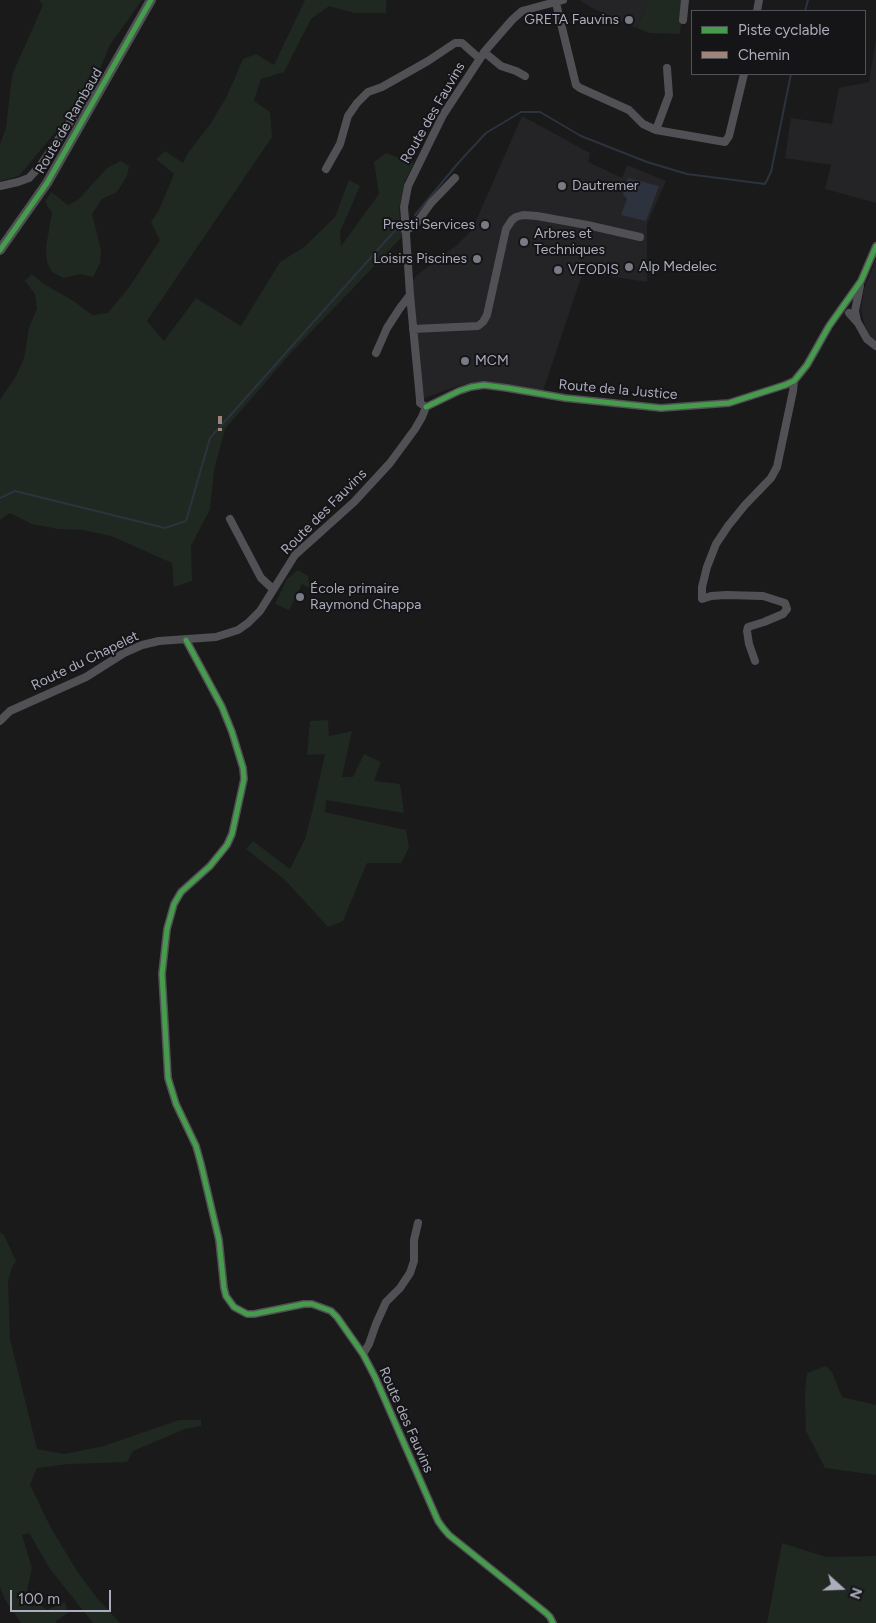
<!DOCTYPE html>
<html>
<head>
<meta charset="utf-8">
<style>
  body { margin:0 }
  #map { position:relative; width:876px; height:1623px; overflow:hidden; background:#1a1a1b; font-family:Figtree,sans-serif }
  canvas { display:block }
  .legend { position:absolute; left:691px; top:10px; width:175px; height:65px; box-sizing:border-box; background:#151417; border:1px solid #515159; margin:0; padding:6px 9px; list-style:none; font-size:15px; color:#abadbc }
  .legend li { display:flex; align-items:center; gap:10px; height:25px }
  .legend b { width:25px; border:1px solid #515159 }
  .north { position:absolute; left:816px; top:1563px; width:50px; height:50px; -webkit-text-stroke:4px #151417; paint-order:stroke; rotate:110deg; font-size:14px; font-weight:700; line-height:20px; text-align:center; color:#abadbc }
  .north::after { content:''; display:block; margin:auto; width:18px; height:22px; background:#abadbc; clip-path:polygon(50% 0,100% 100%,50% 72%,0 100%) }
  .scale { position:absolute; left:10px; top:1590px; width:101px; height:22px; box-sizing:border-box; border:2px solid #abadbc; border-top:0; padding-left:6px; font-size:15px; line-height:18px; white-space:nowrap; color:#abadbc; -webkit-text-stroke:4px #151417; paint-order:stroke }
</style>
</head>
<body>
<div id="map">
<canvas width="876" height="1623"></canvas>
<ul class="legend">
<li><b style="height:6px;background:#469c4c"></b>Piste cyclable</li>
<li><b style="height:6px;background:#a18479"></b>Chemin</li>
</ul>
<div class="north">N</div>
<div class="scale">100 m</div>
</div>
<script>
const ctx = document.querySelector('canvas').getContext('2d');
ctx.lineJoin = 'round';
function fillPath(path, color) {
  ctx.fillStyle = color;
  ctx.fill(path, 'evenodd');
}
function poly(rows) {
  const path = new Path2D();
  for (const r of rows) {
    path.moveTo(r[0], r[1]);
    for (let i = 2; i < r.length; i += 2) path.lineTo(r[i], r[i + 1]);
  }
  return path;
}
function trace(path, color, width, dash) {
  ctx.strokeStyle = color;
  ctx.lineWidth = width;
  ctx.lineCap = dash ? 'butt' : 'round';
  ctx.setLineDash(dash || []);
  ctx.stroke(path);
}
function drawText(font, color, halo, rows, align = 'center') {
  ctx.font = font + ' Figtree,sans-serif';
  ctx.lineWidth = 4;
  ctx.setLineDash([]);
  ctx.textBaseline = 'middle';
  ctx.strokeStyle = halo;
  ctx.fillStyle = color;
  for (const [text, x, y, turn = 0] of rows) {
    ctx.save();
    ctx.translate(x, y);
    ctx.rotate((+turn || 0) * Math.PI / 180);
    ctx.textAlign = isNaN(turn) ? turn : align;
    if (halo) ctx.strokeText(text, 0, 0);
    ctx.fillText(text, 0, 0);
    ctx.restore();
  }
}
fillPath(poly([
  [579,0,648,0,637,28,594,9],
  [876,39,876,203,825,189,831,165,785,158,791,118,832,124,839,88,869,82],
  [522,116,590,153,588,162,622,178,627,165,666,181,647,224,647,282,583,272,541,397,480,382,458,386,417,401,406,290,417,275,456,246,472,230],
  [876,259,876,341,870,336,865,327,861,309,864,289]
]), '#242427');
fillPath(poly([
  [39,0,142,0,110,45,92,88,19,176,0,181,0,144,6,128,12,75,43,5],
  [305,0,386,0,386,13,354,13,329,6,311,19,284,72,261,79,254,101,270,112,272,137,147,321,164,341,196,298,241,326,280,262,304,247,335,217,349,180,360,186,340,232,341,246,379,194,374,162,386,153,414,163,405,181,399,209,402,237,289,355,225,429,214,470,210,509,191,546,192,581,174,587,172,563,111,536,83,530,58,529,32,524,10,513,0,520,0,400,16,376,24,358,29,327,37,309,35,294,25,281,32,274,44,284,75,302,92,315,108,313,130,286,160,240,151,222,159,210,174,174,156,159,165,151,183,163,188,153,211,123,226,98,243,59,256,54,274,65],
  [648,0,683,0,680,34,650,33,637,28],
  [121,161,129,166,127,176,117,192,102,199,92,214,101,250,100,263,93,277,80,274,64,278,52,272,47,262,46,247,52,213,45,202,51,192,68,205,79,199,107,168],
  [298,570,308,576,310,588,302,584,289,610,275,604,287,579],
  [328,720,329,736,352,731,342,777,353,777,364,754,381,762,374,781,400,784,404,813,326,800,325,812,406,830,409,848,401,863,367,863,343,921,328,927,285,880,246,849,253,841,290,869,305,839,313,808,325,754,307,755,310,721],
  [0,1232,4,1235,16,1261,12,1267,8,1282,10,1339,37,1449,64,1454,104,1446,179,1420,201,1420,201,1426,185,1429,133,1451,127,1462,69,1464,37,1468,30,1485,52,1530,77,1571,97,1598,120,1623,93,1623,50,1569,29,1533,22,1535,32,1568,25,1600,28,1606,42,1606,47,1610,65,1602,68,1613,56,1621,56,1623,21,1623,4,1598,0,1586],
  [826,1366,832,1372,842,1397,876,1405,876,1475,825,1468,806,1431,805,1393,807,1373],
  [782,1543,826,1557,876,1556,876,1623,767,1623]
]), '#202822');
fillPath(poly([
  [628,178,659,186,646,221,621,215,627,199,623,194]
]), '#2c333e');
trace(poly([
  [805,11,808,0],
  [415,215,459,162,486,133,521,112,540,112,581,136,647,162,687,174,765,184,771,172,791,74],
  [0,498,15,491,165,528,186,521,210,438,398,227]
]), '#2c333e', 2);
trace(poly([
  [556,3,576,85,580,88,629,110,643,124,656,130,725,142,729,136,744,74],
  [757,11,759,0],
  [683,20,685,0],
  [484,52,501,66,516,71,525,76],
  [656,130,669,95,667,68],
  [326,169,340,144,348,116,357,103,368,92,382,87,428,61,455,43,462,43,479,58],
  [0,186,18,182,29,178,40,166,79,109,86,96,89,93,97,95],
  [405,231,415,225,431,203,455,178],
  [849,313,858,323,867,339,876,346],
  [857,321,855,311,860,286],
  [413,329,478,326,483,322,487,315,506,229,512,220,516,217,523,215,537,216,587,225,640,237],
  [376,353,387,328,400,308,410,295],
  [426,407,459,391,471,387,484,385,507,388,565,398,661,408,729,403,785,385,794,381,807,365,829,326,861,281,876,246],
  [426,407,420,403,420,399,410,295,405,219,404,207,408,186,443,115,485,51,512,20,522,11,563,0],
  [230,519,261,578,273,589],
  [186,640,222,707,232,732,243,768,244,779,232,834,227,845,210,866,181,892,174,904,167,929,162,974,168,1078,176,1104,196,1146,201,1164,219,1240,224,1288,226,1296,234,1307,247,1314,254,1314,304,1304,312,1304,331,1311,337,1317,363,1354,375,1377,438,1521,443,1528,449,1535,546,1613,550,1617,553,1623],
  [755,661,749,644,747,631,748,627,764,622,783,614,787,609,785,603,763,596,726,595,711,596,702,599,702,587,707,567,716,544,728,526,745,505,771,478,777,467,793,391,794,381],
  [0,721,10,711,86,677,124,653,142,645,159,641,216,637,238,630,248,623,260,611,295,555,354,502,390,463,415,429,422,417,426,407],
  [363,1354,369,1344,376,1324,386,1302,400,1288,410,1273,414,1261,414,1240,418,1223]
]), '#505055', 8);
trace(poly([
  [0,250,47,183,151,0]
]), '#4e4f53', 10);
trace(poly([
  [220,416,220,431]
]), '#a18479', 4, [8, 4]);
trace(poly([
  [0,250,47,183,151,0],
  [426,407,459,391,471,387,484,385,507,388,565,398,661,408,729,403,785,385,794,381,807,365,829,326,861,281,876,246],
  [186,640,222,707,232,732,243,768,244,779,232,834,227,845,210,866,181,892,174,904,167,929,162,974,168,1078,176,1104,196,1146,201,1164,219,1240,224,1288,226,1296,234,1307,247,1314,254,1314,304,1304,312,1304,331,1311,337,1317,363,1354,375,1377,438,1521,443,1528,449,1535,546,1613,550,1617,553,1623]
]), '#469c4c', 5);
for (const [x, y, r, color] of [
  [629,20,5,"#787a84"],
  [562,186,5,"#787a84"],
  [485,225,5,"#787a84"],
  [524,242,5,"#787a84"],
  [477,259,5,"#787a84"],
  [629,267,5,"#787a84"],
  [558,270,5,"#787a84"],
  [465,361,5,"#787a84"],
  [300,597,5,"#787a84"]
]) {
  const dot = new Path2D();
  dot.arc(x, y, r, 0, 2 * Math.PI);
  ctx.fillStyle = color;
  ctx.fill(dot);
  trace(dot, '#151417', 2);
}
drawText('14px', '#abadbc', '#151417', [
  ["GRETA Fauvins",619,20,"right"],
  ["Dautremer",572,186],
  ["Presti Services",475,225,"right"],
  ["Arbres et",534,234],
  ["Techniques",534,250],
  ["Loisirs Piscines",467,259,"right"],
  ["Alp Medelec",639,267],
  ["VEODIS",568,270],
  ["MCM",475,361],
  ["École primaire",310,589],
  ["Raymond Chappa",310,605]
], 'left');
drawText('14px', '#abadbc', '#151417', [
  ["Route des Fauvins",433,113,-60],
  ["Route de Rambaud",69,121,-60],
  ["Route de la Justice",618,390,5],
  ["Route des Fauvins",324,512,-45],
  ["Route du Chapelet",85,661,-26],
  ["Route des Fauvins",406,1420,66]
]);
</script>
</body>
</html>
